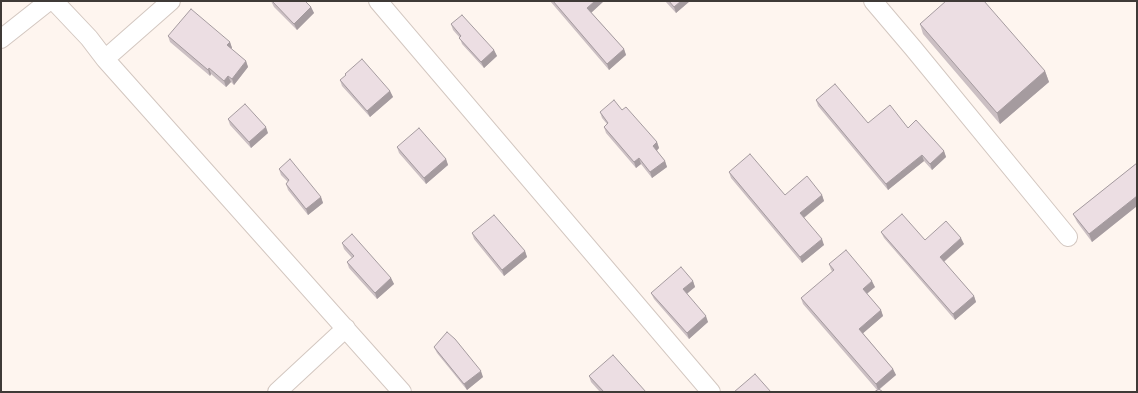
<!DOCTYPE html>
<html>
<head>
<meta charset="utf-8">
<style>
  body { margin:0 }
  #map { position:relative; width:1138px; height:393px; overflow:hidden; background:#fef5ef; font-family:Ubuntu,sans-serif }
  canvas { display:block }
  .frame { position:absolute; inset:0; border:2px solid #3f3a37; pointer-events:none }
</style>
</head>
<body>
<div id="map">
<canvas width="1138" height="393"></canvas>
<div class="frame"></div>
</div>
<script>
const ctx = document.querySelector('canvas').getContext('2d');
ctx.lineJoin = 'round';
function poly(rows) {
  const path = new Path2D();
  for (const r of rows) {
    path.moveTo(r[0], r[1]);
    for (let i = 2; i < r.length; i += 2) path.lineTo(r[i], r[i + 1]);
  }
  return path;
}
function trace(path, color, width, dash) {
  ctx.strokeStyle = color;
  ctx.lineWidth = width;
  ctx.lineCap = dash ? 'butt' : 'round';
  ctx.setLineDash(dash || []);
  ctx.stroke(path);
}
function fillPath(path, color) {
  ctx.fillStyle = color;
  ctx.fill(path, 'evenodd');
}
const street = poly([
  [54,1,89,38,105,59,402,392],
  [378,1,711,392],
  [873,1,913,48,1068,237],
  [1,39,49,1],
  [105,59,171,1],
  [277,392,346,328]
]);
trace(street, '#d3c7c0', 20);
trace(street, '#fff', 18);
fillPath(poly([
  [271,1,311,7,314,13,297,30,274,7],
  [550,1,604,1,591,12,624,49,626,55,609,70],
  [665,1,690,1,676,13],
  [451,24,494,50,497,56,484,68,462,44,460,38,453,30],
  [920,24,1045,71,1049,82,1000,124,923,34],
  [168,36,230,42,232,48,231,49,246,61,248,67,234,85,231,82,226,87,211,74,210,76,170,42],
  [340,80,390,91,393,97,370,117,342,86],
  [816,100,868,123,908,128,944,151,946,157,932,170,924,161,888,190,818,106],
  [622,110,657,142,659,148,657,151,665,161,667,167,652,178,641,164,636,168,606,133,604,127,607,124,602,118,600,112],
  [228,119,268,133,251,148,230,125],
  [397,147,446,159,448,165,426,184,399,153],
  [1137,163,1137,206,1092,242,1077,222,1073,214],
  [279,169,321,197,323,203,308,215,288,190,286,184,288,182,281,175],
  [729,172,785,195,822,195,824,201,804,218,824,245,802,263,731,178],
  [881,232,925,240,964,244,944,262,974,296,976,302,955,320,884,238],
  [472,233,525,251,527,257,504,276,474,239],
  [342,243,391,278,394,284,377,299,349,268,347,262,352,258,344,249],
  [829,264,875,287,867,294,881,310,883,316,863,333,893,369,896,375,880,389,877,390,803,304,801,298,833,272,831,270],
  [693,281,695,287,687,294,708,322,689,339,654,299,651,293],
  [434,347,483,377,467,390,437,353],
  [589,376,646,392,600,392,591,382]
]), '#cbbfc3');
fillPath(poly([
  [595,1,604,1,590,14,587,8],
  [681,1,690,1,676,13,674,7],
  [311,7,314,13,297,30,294,24],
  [230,42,232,48,229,51,227,45],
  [624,49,626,55,609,70,607,64],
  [494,50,497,56,484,68,481,62],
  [246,61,248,67,234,85,232,79],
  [209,68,211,74,210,76,208,70],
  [1045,71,1049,82,1000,124,997,113],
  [228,76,231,82,226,87,224,81],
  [390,91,393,97,370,117,367,111],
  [266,127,268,133,251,148,249,142],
  [657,142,659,148,655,152,653,146],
  [944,151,946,157,932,170,930,164],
  [922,155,924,161,888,190,886,184],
  [639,158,641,164,636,168,634,162],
  [446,159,448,165,426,184,424,178],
  [665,161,667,167,652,178,650,172],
  [822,195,824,201,802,219,800,213],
  [1137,196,1137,206,1092,242,1089,234],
  [321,197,323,203,308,215,306,209],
  [961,238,964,244,942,263,940,257],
  [822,239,824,245,802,263,800,257],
  [525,251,527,257,504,276,502,270],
  [391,278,394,284,377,299,375,293],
  [693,281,695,287,685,295,683,289],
  [872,281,875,287,865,295,863,289],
  [974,296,976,302,955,320,953,314],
  [881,310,883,316,861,335,859,329],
  [706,316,708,322,689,339,687,333],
  [893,369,896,375,878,390,876,384],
  [481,371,483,377,467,390,464,384]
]), '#a59b9f');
const building = poly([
  [272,1,305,1,311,7,294,24,272,1],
  [553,1,595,1,587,8,624,49,607,64,553,1],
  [669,1,681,1,674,7,669,1],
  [946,1,984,1,1045,71,997,113,920,24,946,1],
  [191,9,230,42,227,45,246,61,232,79,228,76,224,81,209,68,208,70,168,36,191,9],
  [462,15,494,50,481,62,459,38,461,36,451,24,462,15],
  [362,59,390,91,367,111,340,80,346,75,345,74,362,59],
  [835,84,868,123,890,105,908,128,916,120,944,151,930,164,922,155,886,184,816,100,835,84],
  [614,100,622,110,626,107,657,142,653,146,665,161,650,172,639,158,634,162,604,127,608,123,600,112,614,100],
  [245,104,266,127,249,142,228,119,245,104],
  [419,128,446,159,424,178,397,147,419,128],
  [750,154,785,195,807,176,822,195,800,213,822,239,800,257,729,172,750,154],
  [290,159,321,197,306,209,286,184,289,180,279,169,290,159],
  [1137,163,1137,196,1089,234,1073,214,1137,163],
  [902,214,925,240,946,221,961,238,940,257,974,296,953,314,881,232,902,214],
  [494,215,525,251,502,270,472,233,494,215],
  [352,234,391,278,375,293,347,262,354,256,342,243,352,234],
  [846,250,872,281,863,289,881,310,859,329,893,369,876,384,801,298,834,270,829,264,846,250],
  [681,267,693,281,683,289,706,316,687,333,651,293,681,267],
  [447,332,455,339,481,371,464,384,434,347,447,332],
  [613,355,646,392,604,392,589,376,613,355],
  [755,374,771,392,734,392,755,374],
  [879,389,883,392,874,392,879,389]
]);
fillPath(building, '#ecdee3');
trace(building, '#a59b9f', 1);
</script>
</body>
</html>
